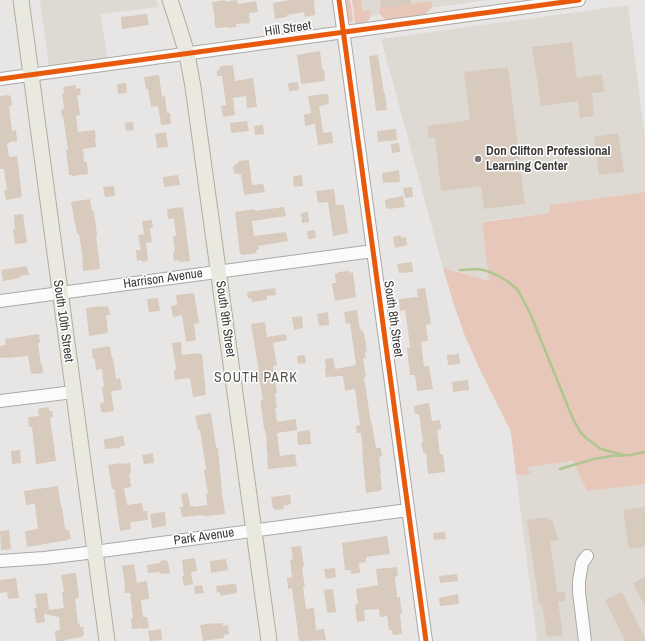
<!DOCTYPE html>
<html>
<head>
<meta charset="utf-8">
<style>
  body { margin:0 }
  canvas { display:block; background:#e8e6e4 }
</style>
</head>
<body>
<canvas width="645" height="641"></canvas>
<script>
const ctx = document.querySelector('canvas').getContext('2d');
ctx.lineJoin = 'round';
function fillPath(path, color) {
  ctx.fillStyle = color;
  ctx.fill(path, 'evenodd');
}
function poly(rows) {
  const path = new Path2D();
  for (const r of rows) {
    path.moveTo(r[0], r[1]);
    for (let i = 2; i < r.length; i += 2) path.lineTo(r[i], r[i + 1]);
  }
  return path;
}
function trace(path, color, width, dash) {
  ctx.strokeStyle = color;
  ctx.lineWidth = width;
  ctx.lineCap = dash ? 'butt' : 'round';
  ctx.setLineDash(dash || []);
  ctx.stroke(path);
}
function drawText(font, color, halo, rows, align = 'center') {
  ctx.font = font + ' "Archivo Narrow",sans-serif';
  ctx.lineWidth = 3;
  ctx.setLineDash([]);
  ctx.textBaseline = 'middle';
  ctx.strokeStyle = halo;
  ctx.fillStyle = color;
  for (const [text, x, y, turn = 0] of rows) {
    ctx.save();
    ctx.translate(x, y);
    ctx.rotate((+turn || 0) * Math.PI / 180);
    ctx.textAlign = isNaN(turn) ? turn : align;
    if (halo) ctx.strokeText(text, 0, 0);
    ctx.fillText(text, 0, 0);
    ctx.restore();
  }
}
fillPath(poly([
  [40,0,156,0,159,7,101,14,108,65,50,73],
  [353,0,488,0,356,18],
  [628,5,645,137,645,192,550,205,551,213,482,221,489,281,443,268,381,39],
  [573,461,587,491,645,484,645,641,537,641,516,475,531,474,526,467]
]), '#dedad3');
fillPath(poly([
  [344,0,350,0,353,19,352,23,347,20],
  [352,0,361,0,363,11,370,10,371,11,370,18,366,23,355,24],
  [431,1,432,2,432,8,425,14,388,20,382,17,379,12,379,10,380,8],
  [645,192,645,484,587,491,573,461,527,467,531,474,516,475,511,432,480,370,465,336,454,305,443,268,489,281,482,222,550,213,550,205]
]), '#e7c7b9');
trace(poly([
  [460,270,478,269,487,271,499,276,507,281,517,289,520,294,530,313,573,419,581,433,586,438,601,449,624,455],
  [560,469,594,459,612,456,630,455,645,452]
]), '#afc691', 2.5);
fillPath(poly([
  [225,0,226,2,237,0,238,4,256,1,258,12,249,13,250,23,236,24,236,27,228,28,228,27,216,28,216,27,215,27,214,20,215,20,212,2],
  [290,0,314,0,315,15,305,17,304,12,287,15,287,17,275,19,273,3],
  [380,0,411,0,411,4,381,8],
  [147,14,149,25,122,29,121,17],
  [572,42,577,78,602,74,604,92,592,93,594,116,580,118,578,101,541,106,532,47],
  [320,51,322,69,324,69,325,81,301,84,297,55],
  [378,55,384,93,385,93,387,110,376,111,369,56],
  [233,65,235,81,253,78,257,107,247,108,246,96,233,98,235,115,223,117,221,106,226,105,222,76,217,76,217,70,220,69,219,67,222,67,221,66],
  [508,67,525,204,484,209,481,186,441,191,435,138,429,138,427,126,470,120,464,72],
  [159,75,162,97,165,96,167,113,170,113,171,124,161,125,158,106,151,107,148,89,146,89,144,77],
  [298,82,299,90,289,91,288,83],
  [126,83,127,93,118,94,117,84],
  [76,85,76,89,80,88,81,95,77,95,80,115,76,116,78,132,95,130,96,138,95,138,96,147,83,149,84,162,87,162,88,174,72,176,72,175,69,175,66,150,68,150,63,116,62,117,61,110,63,109,64,108,62,93,64,93,63,87],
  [325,94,328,94,329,103,326,104,326,105,319,106,323,133,332,132,333,143,318,145,315,124,305,126,304,115,311,113,308,96],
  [7,95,8,96,11,95,12,105,9,106,12,131,16,130,17,141,9,142,10,143,7,144,9,157,17,156,22,197,6,200,4,191,7,190,4,169,0,169,0,96],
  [247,121,249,131,231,133,230,123],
  [133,122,134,130,126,131,125,123],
  [263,125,264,134,255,135,254,126],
  [396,129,397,140,378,142,377,131],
  [166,132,168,147,157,148,155,134],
  [618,133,624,172,599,175,594,137],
  [399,143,400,152,392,153,391,144],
  [249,160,252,185,263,184,265,192,244,195,241,174,237,174,237,173,234,174,233,166,235,166,235,164,239,163,238,161],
  [399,170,400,182,383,183,382,173],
  [178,175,180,185,164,187,163,177],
  [302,175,303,186,294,187,293,176],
  [114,186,115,196,105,197,103,187],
  [412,187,413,197,405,198,403,188],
  [334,189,336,205,344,205,348,233,333,236,328,202,318,203,316,191],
  [403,196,405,207,389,209,388,208,386,209,385,200,387,200,387,199],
  [90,199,92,211,94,211,97,235,96,236,100,269,83,271,82,260,83,260,79,234,77,234,71,202],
  [183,207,190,261,179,262,179,260,174,261,173,252,175,251,173,236,176,236,174,218,168,219,167,209],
  [284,207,286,216,252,221,254,236,286,232,288,241,258,246,259,250,256,250,257,253,243,255,243,254,240,254,235,212,255,209,255,211],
  [308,212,309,222,302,223,301,213],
  [23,214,27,243,15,244,13,229,15,229,14,215],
  [152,220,153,228,150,228,152,242,146,243,148,261,142,262,142,260,137,261,136,250,141,250,138,235,144,234,142,221],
  [315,230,316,238,308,239,307,231],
  [401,235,401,238,406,237,407,245,395,248,393,237],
  [412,262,413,272,399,273,397,264],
  [27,266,29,275,20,276,20,278,3,281,1,270],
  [349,271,350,273,353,272,356,297,335,301,332,283,336,283,335,274,338,273,338,272],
  [275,288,276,295,267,296,267,300,252,302,251,298,248,299,247,292],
  [425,288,431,324,426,325,428,341,421,342,424,366,429,366,433,389,417,391,415,375,410,375,407,348,410,348,410,346,405,310,400,311,399,299,418,297,417,289],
  [194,293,199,323,194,324,196,340,186,342,182,315,173,317,171,306,177,305,176,295],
  [158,298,160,311,149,312,147,299],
  [101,306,101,307,108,306,110,315,106,315,108,333,89,336,86,308],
  [357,310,360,330,362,329,363,333,364,333,367,351,365,352,366,358,363,358,366,377,364,377,371,424,372,423,376,448,381,448,382,456,379,457,381,474,380,474,382,490,379,490,380,491,366,493,362,451,363,451,361,433,357,433,356,426,360,425,355,389,345,391,343,376,326,377,325,368,326,368,325,359,333,358,335,369,356,365,350,323,346,324,344,312],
  [328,312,329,325,319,326,317,314],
  [302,316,303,328,294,330,292,317],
  [265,322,267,337,286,334,287,340,273,343,277,365,273,366,277,393,275,393,275,394,277,408,275,408,277,422,296,419,297,430,277,433,280,456,295,454,297,466,269,469,268,469,267,458,268,458,266,444,267,443,265,429,264,429,261,405,261,400,263,400,260,382,258,382,257,372,259,372,251,324],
  [39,334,40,343,38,343,41,365,42,365,43,373,31,374,28,356,7,358,7,357,0,358,0,346,6,345,5,339],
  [181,342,182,355,199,353,199,354,202,354,206,395,193,397,190,378,175,380,174,370,176,369,172,343],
  [110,346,112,359,113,358,116,379,120,378,122,390,111,391,114,411,103,413,103,412,101,412,100,404,104,402,102,387,104,387,102,369,96,370,95,359,93,359,92,349],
  [459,354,460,364,448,365,447,355],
  [305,355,306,363,298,364,297,356],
  [468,380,469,390,453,392,452,382],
  [429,403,432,421,440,420,441,429,437,430,440,454,443,454,445,472,428,474,426,453,423,453,423,449,422,449,421,442,423,442,419,414,415,414,414,406,417,406,417,405],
  [49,407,49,411,52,411,53,417,50,418,56,461,36,464,32,427,29,427,28,417,39,416,38,409],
  [211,413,216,447,217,448,218,448,223,503,224,503,225,514,206,516,203,516,203,515,182,517,180,507,183,507,181,494,188,493,190,506,194,506,194,507,207,505,206,494,208,494,204,470,206,469,200,430,198,430,195,416],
  [310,430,311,444,298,445,297,432],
  [123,436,125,446,120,446,120,448,105,449,104,440,106,439],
  [20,450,21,463,12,464,11,451],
  [153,453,154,463,144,464,142,455],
  [121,463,121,464,130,463,131,473,129,473,131,487,124,488,127,505,142,503,143,511,147,511,148,520,130,522,131,529,120,531,114,489,112,489,108,465],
  [58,486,61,507,62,507,65,529,66,529,66,530,69,530,71,539,68,539,68,540,27,547,25,531,38,529,35,504,26,505,24,491],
  [287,495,290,495,291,504,283,506,284,509,276,510,273,508,271,497],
  [645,507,645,547,629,549,623,510],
  [165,512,166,526,152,528,150,514],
  [547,517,548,520,552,520,558,537,559,540,550,541,557,592,565,592,566,601,558,602,563,635,547,637,542,604,539,605,527,520],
  [9,530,11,549,1,550,0,531],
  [445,532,446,539,434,540,433,533],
  [387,536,390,554,366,557,366,562,359,563,360,573,351,574,351,570,345,570,342,543],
  [301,546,304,566,303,566,303,569,302,569,305,586,303,587,306,609,314,608,316,630,324,629,326,640,299,641,292,588,288,589,287,578,292,577,290,560,293,559,291,547],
  [195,558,197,571,191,572,193,584,184,586,182,576,184,576,182,560],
  [226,559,228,570,211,573,210,561],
  [167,560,167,562,168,562,170,573,161,574,160,572,148,573,147,565,160,563,160,561],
  [134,564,137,583,147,581,149,599,141,600,143,617,147,617,149,628,142,629,141,628,132,629,131,619,133,618,130,593,125,593,124,585,125,585,122,566],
  [397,567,398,576,395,577,397,596,397,597,400,597,401,607,402,614,400,614,402,634,393,635,392,630,389,630,387,616,380,617,379,609,364,610,365,621,357,622,355,605,358,604,356,589,378,585,376,569],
  [335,568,336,577,326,579,324,569],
  [73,573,76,573,79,598,75,599,78,624,80,623,80,627,83,627,84,635,82,636,82,637,65,640,65,641,56,641,55,631,60,630,59,617,44,614,45,622,36,623,34,608,37,608,35,594,47,593,49,610,64,608,62,592,64,591,61,575],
  [457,574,458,581,440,583,439,576],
  [645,577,645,607,633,583],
  [16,578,19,598,8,599,7,592,0,593,0,580],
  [233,584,233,585,236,584,237,593,220,596,220,592,217,593,216,586],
  [202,585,204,593,195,594,194,586],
  [333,589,336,612,327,613,324,590],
  [622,592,645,638,645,641,625,641,605,600],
  [458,594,459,604,440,606,439,598],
  [211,623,211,624,223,623,223,626,228,625,229,634,224,635,224,638,203,641,200,625],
  [161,629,162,640,150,641,148,631]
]), '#d8cabd');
const minor = poly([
  [339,0,426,641],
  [0,79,579,0],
  [0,301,373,251],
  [0,401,73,392],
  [0,561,44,558,79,554,408,510],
  [585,641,579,592,579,581,582,563,587,556]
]);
const major = poly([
  [21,0,107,641],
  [170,0,177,21,187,54,193,87,269,641]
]);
trace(minor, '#aaa9a7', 14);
trace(major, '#b0ae9c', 17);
trace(minor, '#fcfbfb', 12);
trace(major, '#eae9e0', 15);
trace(poly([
  [339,0,426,641],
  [0,79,579,0]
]), '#e8590c', 5);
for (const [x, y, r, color] of [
  [478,159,4,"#777674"]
]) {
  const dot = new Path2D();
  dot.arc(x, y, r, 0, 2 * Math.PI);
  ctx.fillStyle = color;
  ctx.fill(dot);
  trace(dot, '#fff', 1.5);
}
drawText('13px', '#3a3937', '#fff', [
  ["Hill Street",288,29,-8],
  ["Harrison Avenue",163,279,-8],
  ["South 9th Street",225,319,82],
  ["South 8th Street",393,319,82],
  ["South 10th Street",63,321,82],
  ["Park Avenue",204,537,-8]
]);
drawText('bold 13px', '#3a3937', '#fff', [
  ["Don Clifton Professional",486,152],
  ["Learning Center",486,167]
], 'left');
ctx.letterSpacing = '1px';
drawText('14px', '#575550', '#fff', [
  ["SOUTH PARK",256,378]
]);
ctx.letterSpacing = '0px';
</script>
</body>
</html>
